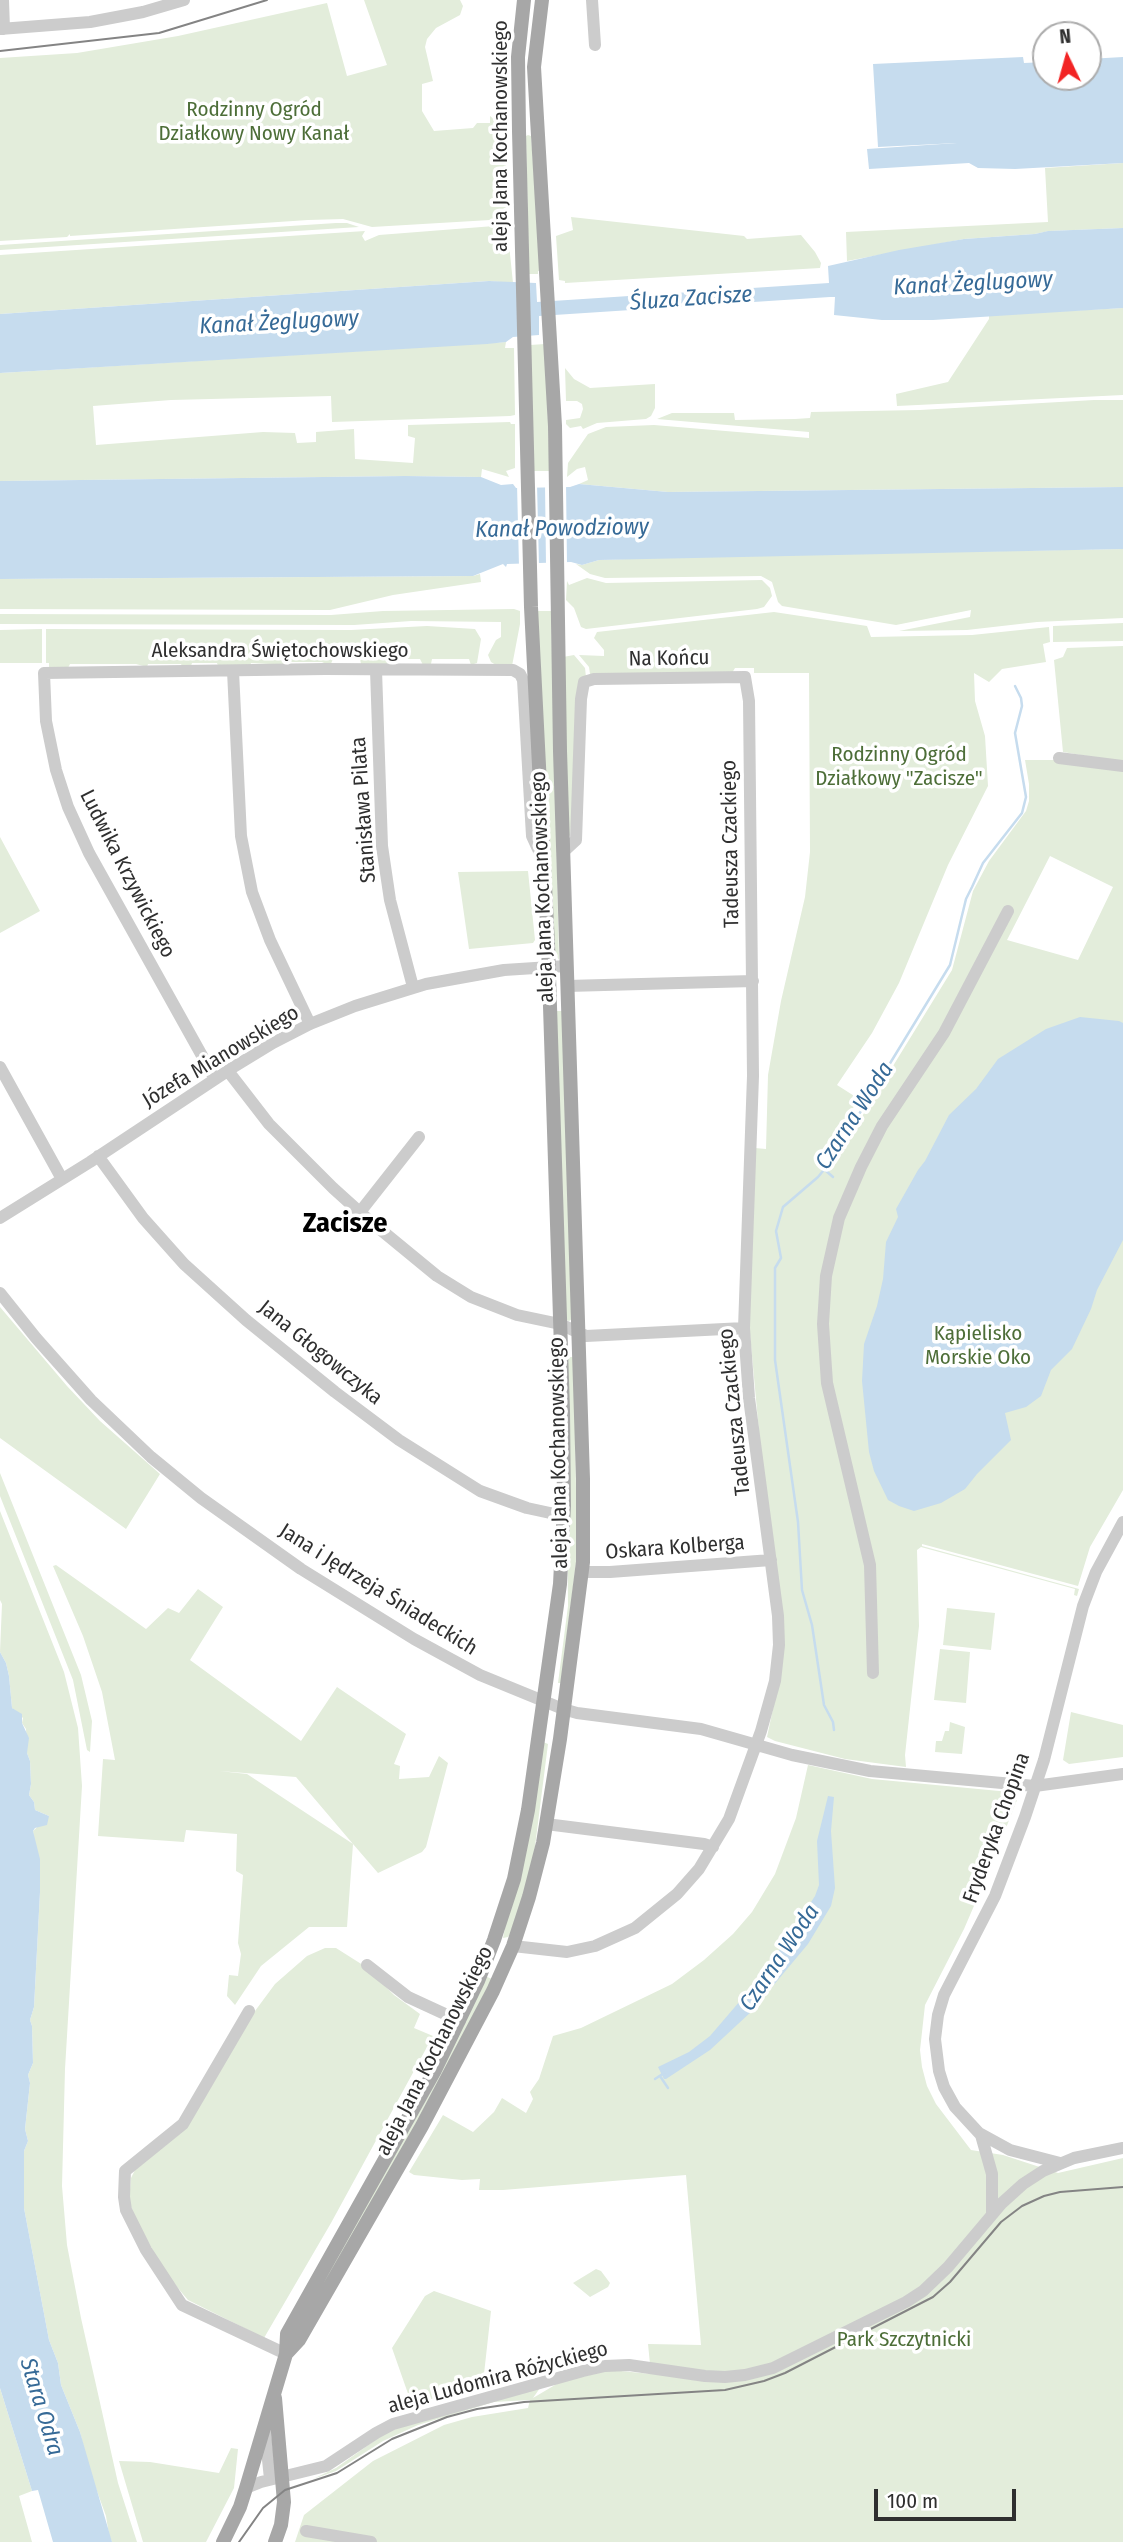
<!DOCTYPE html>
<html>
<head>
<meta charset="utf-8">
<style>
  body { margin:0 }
  #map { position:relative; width:1123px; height:2542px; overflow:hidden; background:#fff; font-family:"Fira Sans Condensed",sans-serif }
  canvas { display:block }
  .north { position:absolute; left:1032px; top:21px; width:70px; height:70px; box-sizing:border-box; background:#fff; border:2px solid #acacac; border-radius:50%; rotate:355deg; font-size:19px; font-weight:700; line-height:28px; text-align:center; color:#2f2f2f }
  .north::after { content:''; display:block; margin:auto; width:24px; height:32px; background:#f22424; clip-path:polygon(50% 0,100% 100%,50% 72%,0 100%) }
  .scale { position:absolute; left:874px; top:2489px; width:142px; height:32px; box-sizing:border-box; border:4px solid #2f2f2f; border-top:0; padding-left:9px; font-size:21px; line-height:24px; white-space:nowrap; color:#2f2f2f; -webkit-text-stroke:5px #fff; paint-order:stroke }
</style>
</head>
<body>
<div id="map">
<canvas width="1123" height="2542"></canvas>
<div class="north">N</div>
<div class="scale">100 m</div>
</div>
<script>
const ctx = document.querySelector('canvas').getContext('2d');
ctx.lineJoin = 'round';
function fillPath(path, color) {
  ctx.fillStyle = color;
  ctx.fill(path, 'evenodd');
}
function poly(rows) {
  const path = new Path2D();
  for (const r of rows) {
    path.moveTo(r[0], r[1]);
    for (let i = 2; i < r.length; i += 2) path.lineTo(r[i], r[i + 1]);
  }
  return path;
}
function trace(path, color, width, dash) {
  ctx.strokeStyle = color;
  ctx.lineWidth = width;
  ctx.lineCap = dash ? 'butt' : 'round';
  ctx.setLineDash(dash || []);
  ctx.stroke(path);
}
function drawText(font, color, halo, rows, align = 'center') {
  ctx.font = font + ' "Fira Sans Condensed",sans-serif';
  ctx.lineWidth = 7;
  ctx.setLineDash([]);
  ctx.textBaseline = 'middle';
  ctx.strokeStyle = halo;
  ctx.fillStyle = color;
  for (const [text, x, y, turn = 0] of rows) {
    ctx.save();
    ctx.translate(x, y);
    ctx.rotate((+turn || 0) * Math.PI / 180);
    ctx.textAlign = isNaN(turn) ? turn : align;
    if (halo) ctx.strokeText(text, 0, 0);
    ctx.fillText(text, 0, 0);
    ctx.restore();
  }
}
fillPath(poly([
  [364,0,460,0,463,6,460,15,436,28,427,39,425,47,433,81,422,84,422,111,434,131,473,128,477,123,490,123,490,116,505,128,507,219,372,227,343,219,308,220,70,236,70,234,67,237,0,241,0,58,77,53,178,36,327,3,347,76,387,65],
  [528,135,531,136,541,271,538,271,538,274,529,274,526,136],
  [1123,163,1123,228,1049,231,1035,234,964,239,847,261,846,232,1048,222,1045,168],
  [571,217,744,236,747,239,801,235,815,252,821,263,820,268,565,283,565,281,559,280,556,236,573,230],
  [336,223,347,223,359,227,0,250,0,245],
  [507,225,513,283,489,281,0,314,0,255,365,231,362,236,365,241,379,235],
  [1123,308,1123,395,897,406,896,394,948,382,989,319,989,315],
  [506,342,505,348,514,348,515,415,510,416,332,422,331,396,171,400,93,406,96,445,263,432,295,433,297,443,316,442,316,432,354,429,355,459,413,463,415,438,408,436,408,425,510,422,511,424,515,424,515,468,506,471,509,477,482,469,481,477,405,476,0,481,0,373],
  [545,344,550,471,533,471,530,345],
  [565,368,574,379,590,388,655,384,655,408,651,416,646,419,597,423,583,429,581,426,570,428,566,424,566,420,580,418,583,409,582,404,577,401,566,401],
  [1094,400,1123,400,1123,487,668,492,579,484,588,480,585,467,577,469,567,477,568,463,588,434,606,427,654,425,809,438,809,432,657,419,672,413,734,413,735,420,795,419,810,418,811,412,920,410],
  [1123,549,1123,618,1037,622,967,630,899,631,970,617,971,610,896,625,782,606,778,602,772,582,761,576,605,578,590,574,576,564,582,565,599,560,708,556],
  [480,574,481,582,393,595,330,610,0,609,0,579,473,576],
  [587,578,606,583,762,580,770,588,772,596,764,607,757,609,586,629,581,627,574,608,566,600,567,581,569,585],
  [514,609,520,611,520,624,512,666,496,665,491,662,488,655,496,640,501,637,501,622,411,621,354,625,0,624,0,614,331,615,383,611],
  [536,611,551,611,559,960,555,953],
  [774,612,867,626,871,637,972,635,1049,627,1050,642,1043,644,1046,662,1002,669,989,682,974,673,975,701,985,736,988,786,948,865,899,983,872,1033,837,1085,859,1099,819,1159,829,1170,952,970,973,891,989,861,1026,811,1029,801,1029,784,1025,760,1054,760,1123,770,1123,1490,1090,1547,1078,1586,922,1544,922,1546,1079,1589,1077,1596,1074,1595,1075,1589,921,1547,917,1550,919,1626,905,1755,906,1767,845,1759,775,1741,767,1737,781,1671,749,1323,755,1148,766,1149,768,1075,781,1001,805,897,810,852,809,673,754,673,754,668,735,668,732,673,590,674,589,667,579,655,604,656,604,650,594,638,597,632],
  [1050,856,1113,887,1078,960,1007,940],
  [1123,623,1123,641,1053,642,1053,626],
  [427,626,475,629,481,639,477,663,471,665,469,659,432,659,431,664,423,665,420,659,390,659,389,664,361,664,360,659,333,659,330,666,322,662,289,662,288,665,251,663,250,666,218,666,217,663,192,663,191,666,182,666,181,664,148,664,147,667,136,664,70,664,68,668,49,668,49,663,46,663,46,629,351,630],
  [42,629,42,663,0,663,0,630],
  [1123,646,1123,762,1063,752,1054,660,1063,657,1067,648],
  [574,655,585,668,586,677,570,836,568,834,563,657],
  [0,837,40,911,0,933],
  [528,871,535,940,533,943,469,949,458,872],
  [556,1011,563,1011,572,1319,569,1321,566,1320],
  [0,1307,67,1386,100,1421,160,1474,126,1529,0,1438],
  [566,1357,574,1357,577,1555,561,1683,558,1683,568,1606],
  [0,1473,81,1675,92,1721,90,1752,87,1750,73,1680,0,1496],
  [0,1511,64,1672,78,1728,82,1786,65,2069,62,2186,67,2245,81,2318,118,2483,137,2542,112,2542,109,2535,106,2516,90,2472,80,2432,61,2385,58,2363,49,2340,24,2208,24,2151,28,2141,25,2129,30,2083,28,2075,33,2063,32,2026,30,2020,34,2007,40,1892,33,1831,49,1816,35,1810,34,1802,29,1795,31,1784,30,1761,27,1753,26,1729,22,1723,23,1718,12,1708,9,1676,6,1663,0,1652,2,1604,0,1600],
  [56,1565,146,1629,168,1608,179,1613,198,1589,223,1607,190,1660,301,1741,337,1687,406,1734,394,1764,400,1766,399,1779,429,1777,439,1756,448,1763,426,1847,422,1852,378,1873,353,1844,347,1927,309,1927,261,1966,235,2005,227,1996,229,1975,238,1976,241,1954,238,1943,243,1875,236,1871,237,1834,186,1830,184,1842,98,1836,103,1759,115,1760,102,1692,83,1636,53,1566],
  [219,1771,296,1777,353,1844,247,1774],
  [947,1608,995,1613,991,1650,943,1645],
  [940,1649,970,1652,966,1703,934,1700],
  [1071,1712,1123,1725,1123,1757,1069,1764,1063,1760],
  [950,1722,965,1727,962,1754,935,1752,936,1741,942,1741,945,1731,949,1731],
  [543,1742,548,1744,533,1862,511,1933,508,1937,503,1938],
  [808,1765,872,1779,1010,1792,1016,1796,1017,1800,989,1871,964,1929,925,2005,920,2050,922,2067,927,2086,936,2104,971,2150,1003,2155,1058,2173,1123,2158,1123,2542,295,2542,304,2515,373,2461,444,2425,472,2417,528,2408,530,2400,494,2402,418,2425,383,2441,336,2471,313,2479,336,2468,381,2436,400,2427,540,2388,533,2398,560,2382,611,2370,651,2374,648,2344,701,2345,686,2175,503,2190,479,2190,480,2179,462,2180,414,2175,409,2172,443,2115,473,2132,494,2112,502,2098,526,2113,533,2099,530,2092,539,2079,553,2036,581,2028,672,1984,704,1960,733,1934,752,1912,775,1874,796,1818],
  [325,1948,336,1948,366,1967,394,1995,420,2014,414,2028,433,2036,331,2223,264,2338,188,2300,177,2287,158,2260,135,2217,129,2201,131,2178,135,2170,182,2132,255,2011,275,1984,307,1956],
  [485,1976,492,1979,423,2113,324,2285,320,2283,430,2093],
  [596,2269,601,2271,610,2283,608,2287,590,2297,573,2283],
  [434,2291,491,2311,483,2383,412,2405,392,2348,425,2296],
  [0,2388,32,2491,19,2496,32,2542,0,2542],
  [231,2448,238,2449,234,2488,206,2542,143,2542,119,2461,150,2462,219,2473]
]), '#e3eddb');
fillPath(poly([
  [1023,57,1024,63,1046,62,1046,77,1088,77,1088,59,1123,57,1123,163,1015,169,978,168,969,163,869,169,867,149,957,143,878,147,873,64],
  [1123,228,1123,308,933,320,882,320,834,315,835,297,830,297,539,316,539,335,513,337,506,342,487,344,0,373,0,314,489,281,536,283,537,302,829,283,828,266,899,250,964,239,1035,234,1048,231],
  [405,476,481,477,501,485,513,484,516,488,570,487,579,484,668,492,1123,487,1123,549,599,560,582,565,571,562,507,564,506,567,503,564,473,576,0,579,0,481],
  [1080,1017,1119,1021,1123,1023,1123,1240,1097,1290,1091,1309,1072,1349,1051,1370,1041,1396,1026,1407,1005,1413,1011,1440,977,1474,965,1489,941,1503,914,1511,899,1506,888,1500,874,1471,869,1452,862,1381,864,1344,877,1306,883,1279,886,1242,898,1217,896,1209,918,1170,925,1161,949,1115,976,1089,998,1059,1046,1029],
  [0,1652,6,1663,9,1676,12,1708,22,1714,22,1723,29,1738,27,1753,30,1761,31,1784,29,1795,34,1802,35,1810,49,1816,47,1825,35,1828,33,1831,40,1859,40,1892,34,2007,30,2020,32,2026,33,2063,28,2075,30,2083,25,2129,28,2141,24,2151,24,2208,49,2340,58,2363,61,2385,80,2432,112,2542,53,2542,38,2490,32,2491,0,2388],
  [828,1796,834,1797,831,1831,835,1888,831,1906,808,1944,752,2011,710,2050,666,2079,664,2079,658,2067,689,2052,710,2036,764,1973,815,1896,819,1885,817,1841]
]), '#c6dcee');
fillPath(poly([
  [566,483,567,565,546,566,545,484],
  [517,484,537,484,539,566,519,567]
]), '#fff');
trace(poly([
  [825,1170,833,1177],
  [834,1730,833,1722,824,1705,812,1625,802,1590,798,1522,775,1360,775,1268,781,1258,776,1231,783,1207,818,1177,828,1165,950,965,966,899,972,887,983,863,1022,813,1026,797,1015,733,1022,706,1021,698,1015,686],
  [660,2076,668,2088],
  [655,2079,664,2073]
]), '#c6dcee', 2.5);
trace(poly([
  [3,0,4,29],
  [592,0,595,45],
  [0,29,90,22,143,12,184,0],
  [376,670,382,846,390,900,413,987],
  [233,671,241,836,252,892,270,940,310,1024],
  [1059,758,1123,766],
  [567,986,753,981],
  [0,1067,62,1179],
  [228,1071,269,1124,333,1188,364,1216,437,1276,471,1297,517,1315,560,1324,586,1336,744,1328],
  [215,1079,89,853,68,807,56,770,46,721,44,673,325,669,513,670,520,674,523,680,532,836,543,860],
  [98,1156,143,1218,184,1264,246,1320,335,1392,399,1440,480,1491,527,1508,564,1516],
  [360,1212,419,1137],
  [0,1218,90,1162,232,1068,273,1043,310,1024,355,1006,426,984,504,970,566,966],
  [0,1293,36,1338,91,1400,151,1457,201,1498,301,1569,414,1639,480,1675,563,1709,577,1713,701,1729,792,1755,870,1771,1035,1786,1123,1774],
  [582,1572,610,1572,771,1560],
  [873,1673,870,1565,827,1383,823,1324,826,1276,839,1218,861,1167,882,1126,944,1033,1008,911],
  [546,1824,704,1844,713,1847],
  [513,1946,567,1952,595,1946,635,1928,677,1894,699,1869,729,1819,761,1731,775,1681,779,1645,778,1616,749,1398,744,1328,753,1076,749,701,745,677,594,679,584,682,581,699,576,840,563,852],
  [367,1965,408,1997,460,2021],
  [249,2011,183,2124,125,2171,124,2197,126,2210,146,2250,182,2305,286,2354],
  [981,2135,992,2174,992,2214],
  [1060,2163,1010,2150,979,2133,955,2107,944,2087,939,2071,935,2039,938,2015,944,1995,995,1896,1025,1817,1044,1760,1083,1606,1096,1572,1123,1522],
  [265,2431,270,2479],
  [246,2488,261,2482,326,2466,376,2433,393,2424,583,2371,605,2366,629,2365,705,2376,725,2377,745,2375,773,2368,906,2302,923,2291,948,2267,1002,2203,1023,2184,1043,2171,1074,2158,1123,2148],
  [306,2531,371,2542]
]), '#ccc', 12);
trace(poly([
  [286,2354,299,2340,422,2126,493,1991,513,1946,529,1897,543,1843,560,1739,583,1562,583,1479,560,751,555,426,534,67,542,0],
  [275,2398,284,2502,281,2525,275,2542],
  [223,2542,240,2507,246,2488,286,2354,287,2334,435,2070,478,1981,494,1940,514,1879,528,1810,560,1584,564,1506,563,1411,548,944,531,607,519,131,518,57,524,0]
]), '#a7a7a7', 14);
trace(poly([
  [0,51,159,33,267,0],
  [239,2542,263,2508,285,2490,337,2473,392,2439,447,2417,477,2409,524,2402,725,2390,764,2381,785,2373,933,2297,950,2282,1001,2222,1022,2206,1044,2196,1060,2192,1123,2187]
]), '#848484', 2);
drawText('21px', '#4d6e38', '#fff', [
  ["Rodzinny Ogród",254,110],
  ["Działkowy Nowy Kanał",254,134],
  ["Rodzinny Ogród",899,755],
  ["Działkowy \"Zacisze\"",899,779],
  ["Kąpielisko",978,1334],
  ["Morskie Oko",978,1358],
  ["Park Szczytnicki",904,2340]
]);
drawText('21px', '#2f2f2f', '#fff', [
  ["aleja Jana Kochanowskiego",501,136,-90],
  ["Aleksandra Świętochowskiego",280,651],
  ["Na Końcu",669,659,-1],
  ["Stanisława Pilata",364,810,-94],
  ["Tadeusza Czackiego",731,844,-91],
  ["Ludwika Krzywickiego",127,874,63],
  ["aleja Jana Kochanowskiego",543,887,-92],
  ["Józefa Mianowskiego",221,1057,-31],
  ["Jana Głogowczyka",320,1353,39],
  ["Tadeusza Czackiego",735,1412,-96],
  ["aleja Jana Kochanowskiego",559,1453,-91],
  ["Oskara Kolberga",675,1548,-4],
  ["Jana i Jędrzeja Śniadeckich",378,1590,32],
  ["Fryderyka Chopina",997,1828,-70],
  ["aleja Jana Kochanowskiego",435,2051,-63],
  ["aleja Ludomira Różyckiego",498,2378,-15]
]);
drawText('italic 23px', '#366a97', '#fff', [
  ["Kanał Żeglugowy",973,284,-3],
  ["Śluza Zacisze",691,299,-4],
  ["Kanał Żeglugowy",279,323,-3],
  ["Kanał Powodziowy",562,529,-1],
  ["Czarna Woda",855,1116,-57],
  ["Czarna Woda",780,1958,-56],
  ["Stara Odra",41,2407,73]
]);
drawText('bold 28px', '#000', '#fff', [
  ["Zacisze",345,1224]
]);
</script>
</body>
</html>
